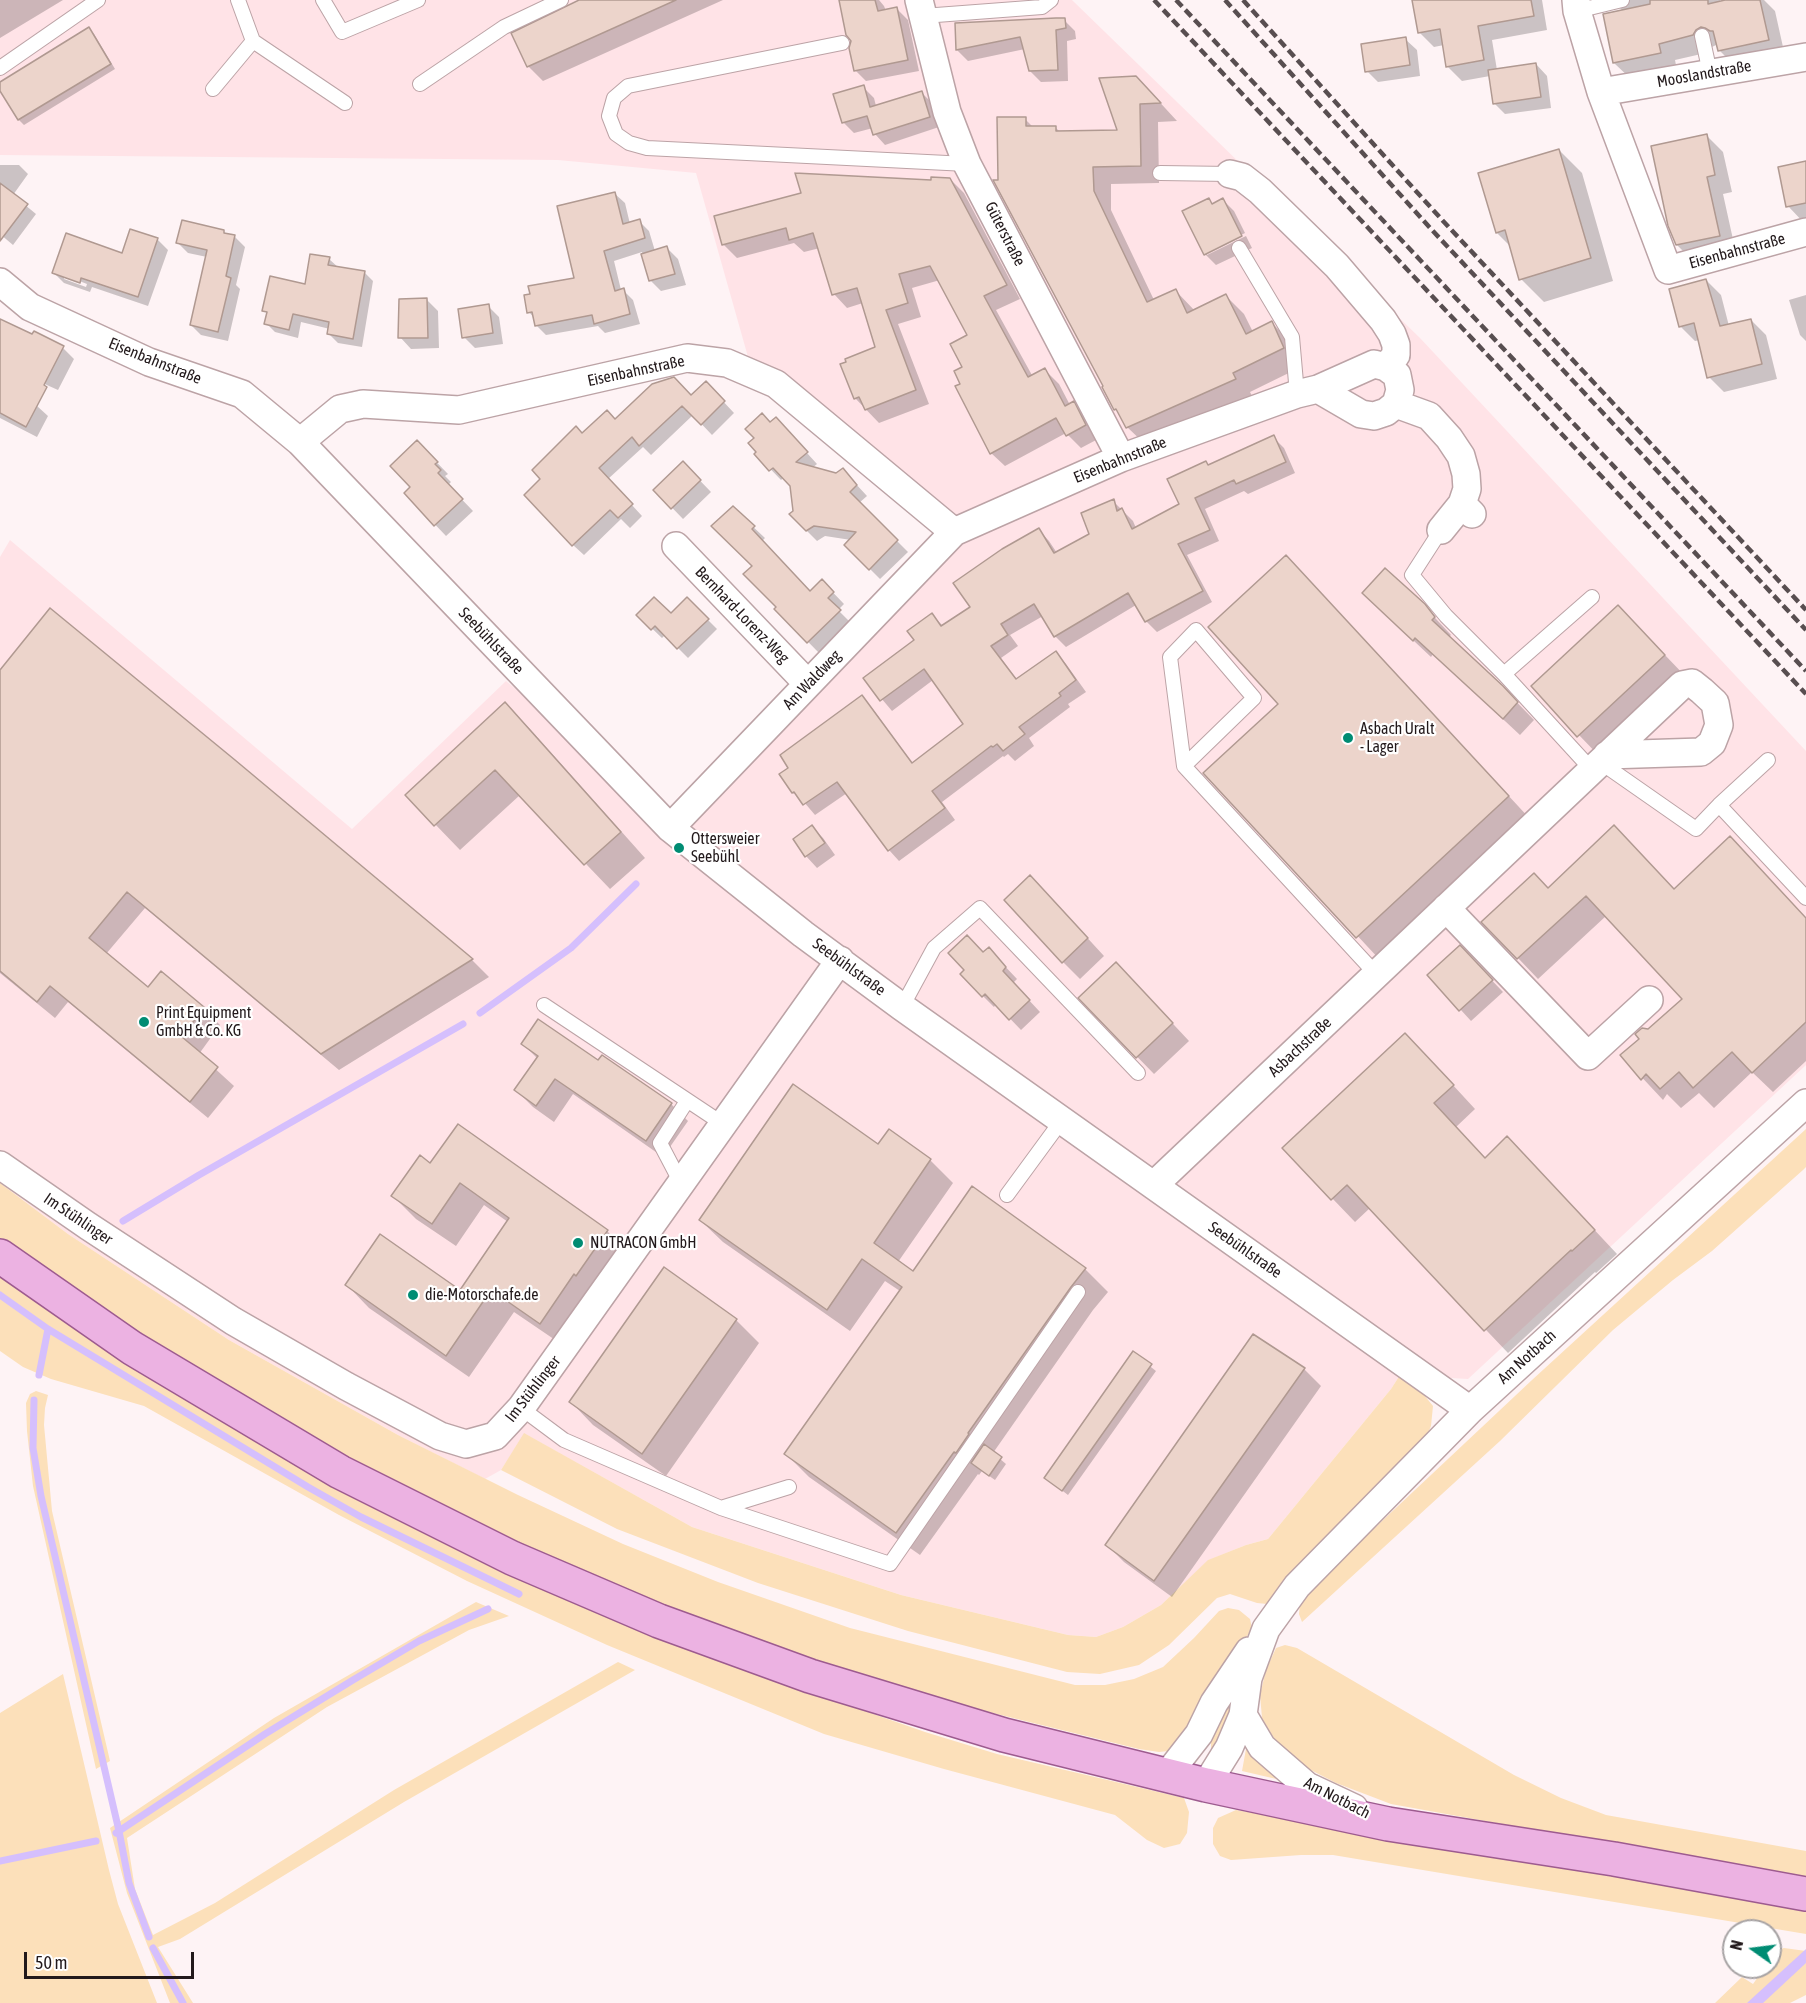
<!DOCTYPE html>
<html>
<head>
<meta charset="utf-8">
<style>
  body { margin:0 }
  #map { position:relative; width:1806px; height:2003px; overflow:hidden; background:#fef3f5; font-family:"Asap Condensed",sans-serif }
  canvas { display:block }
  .north { position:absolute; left:1722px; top:1919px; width:60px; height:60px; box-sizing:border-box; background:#fff; border:2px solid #a7a3a4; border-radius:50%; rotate:284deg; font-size:16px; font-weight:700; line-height:24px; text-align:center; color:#22191b }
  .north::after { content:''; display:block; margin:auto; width:21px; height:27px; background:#008c73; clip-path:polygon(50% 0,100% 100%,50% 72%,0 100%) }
  .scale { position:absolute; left:24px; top:1952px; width:170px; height:27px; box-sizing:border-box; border:3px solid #22191b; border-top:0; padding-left:8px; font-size:18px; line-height:21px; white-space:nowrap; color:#22191b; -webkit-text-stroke:4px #fff; paint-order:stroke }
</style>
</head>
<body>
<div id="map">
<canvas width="1806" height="2003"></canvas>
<div class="north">N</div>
<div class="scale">50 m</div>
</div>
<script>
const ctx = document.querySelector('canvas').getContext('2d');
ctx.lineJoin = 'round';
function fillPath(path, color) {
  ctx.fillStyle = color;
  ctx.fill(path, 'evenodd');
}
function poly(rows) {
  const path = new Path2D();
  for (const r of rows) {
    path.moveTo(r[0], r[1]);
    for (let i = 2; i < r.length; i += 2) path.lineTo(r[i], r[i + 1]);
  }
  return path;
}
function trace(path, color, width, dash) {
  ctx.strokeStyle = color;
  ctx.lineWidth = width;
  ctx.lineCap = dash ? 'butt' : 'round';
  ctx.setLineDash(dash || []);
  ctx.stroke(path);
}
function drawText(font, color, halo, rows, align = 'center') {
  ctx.font = font + ' "Asap Condensed",sans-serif';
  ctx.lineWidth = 4.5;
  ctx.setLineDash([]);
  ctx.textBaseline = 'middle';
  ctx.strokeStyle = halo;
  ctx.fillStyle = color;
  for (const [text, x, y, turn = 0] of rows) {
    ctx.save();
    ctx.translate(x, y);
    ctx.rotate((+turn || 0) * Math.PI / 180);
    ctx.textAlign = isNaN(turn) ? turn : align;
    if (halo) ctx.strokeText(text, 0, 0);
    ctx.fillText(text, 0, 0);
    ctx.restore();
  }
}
fillPath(poly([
  [0,0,1072,0,1420,338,1806,751,1806,1065,1468,1379,1400,1375,1391,1389,1268,1539,1246,1545,1209,1560,1161,1605,1123,1627,1096,1637,1068,1635,901,1595,692,1527,525,1434,501,1470,485,1479,398,1435,229,1340,68,1234,0,1183,0,557,10,540,352,829,506,681,679,825,954,539,750,364,696,173,558,160,0,155]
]), '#ffe3e7');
fillPath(poly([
  [1806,1129,1806,1167,1803,1170,1712,1251,1673,1280,1613,1330,1500,1441,1302,1622,1299,1614,1300,1603,1315,1584,1532,1380],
  [0,1183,68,1234,229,1340,398,1435,518,1495,623,1544,718,1582,850,1628,1075,1685,1105,1685,1134,1679,1163,1667,1194,1638,1219,1611,1228,1608,1239,1610,1250,1619,1252,1628,1178,1750,1159,1752,1139,1749,940,1700,813,1663,695,1620,565,1566,410,1493,216,1384,58,1281,0,1238],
  [0,1274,136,1368,779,1681,925,1732,997,1754,1184,1798,1189,1812,1187,1833,1180,1844,1164,1848,1147,1840,1115,1815,944,1769,824,1734,607,1645,467,1581,339,1515,144,1406,51,1379,23,1367,0,1351],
  [1400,1375,1416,1385,1433,1406,1431,1426,1422,1447,1267,1604,1257,1603,1230,1594,1217,1598,1169,1645,1139,1665,1100,1674,1067,1672,908,1631,758,1583,617,1529,501,1470,524,1433,692,1527,901,1595,1068,1635,1096,1637,1123,1627,1161,1605,1208,1560,1246,1545,1268,1539,1391,1389],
  [36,1391,48,1395,45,1408,44,1425,52,1511,110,1761,96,1769,33,1486,27,1431,26,1403,30,1394],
  [476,1602,509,1616,469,1630,327,1707,127,1838,135,1889,153,1935,215,1903,394,1790,618,1662,635,1670,404,1802,180,1939,158,1947,193,2003,170,2003,127,1893,110,1828,274,1718],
  [1285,1645,1297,1648,1514,1775,1561,1798,1606,1815,1806,1851,1806,1879,1391,1804,1336,1783,1301,1765,1278,1745,1262,1718,1260,1695,1266,1670,1276,1648],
  [63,1674,109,1870,118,1904,157,2003,0,2003,0,1713],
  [1241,1681,1226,1738,1211,1758,1211,1741,1215,1724],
  [1248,1738,1285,1781,1242,1771],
  [1236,1810,1740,1896,1806,1909,1806,1934,1333,1855,1301,1855,1231,1860,1220,1856,1213,1844,1213,1828,1218,1818],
  [1784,1948,1806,1951,1806,1995,1790,2003,1715,2003,1742,1977,1753,1984,1765,1967,1770,1967,1770,1960,1777,1950]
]), '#fce0ba');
fillPath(poly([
  [1806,1949,1806,1963,1763,2003,1747,2003]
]), '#d5bffd');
fillPath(poly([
  [0,0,63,0,0,38],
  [584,0,723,0,543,81,528,66],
  [846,0,879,0,884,6,886,11,897,9,908,20,919,71,866,81,855,70],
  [1425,0,1542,0,1547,30,1492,40,1497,70,1536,64,1547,76,1551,108,1505,114,1494,103,1490,76,1462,81,1447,66,1444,45,1434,47,1419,32],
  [1612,0,1720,0,1721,3,1732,0,1764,0,1775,11,1785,56,1737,68,1720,51,1718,44,1712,47,1710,52,1675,60,1677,70,1632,80,1614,63,1622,10],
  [1064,20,1075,31,1076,39,1067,41,1068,81,1041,82,1030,71,1025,49,968,61,957,50],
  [89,29,94,34,115,69,24,125,19,120,0,88,0,83],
  [1405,39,1417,50,1420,76,1378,82,1367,71],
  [1101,80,1154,96,1177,121,1158,122,1159,183,1111,184,1111,210,1154,300,1175,290,1195,311,1226,296,1244,314,1253,332,1272,323,1290,341,1301,367,1250,392,1253,398,1146,445,1127,427,1121,415,1115,409,1105,387,999,181,1025,119,1034,128,1056,128,1060,132,1119,132],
  [863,87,874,98,876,106,921,92,932,103,939,127,885,145,875,134,873,128,854,133,843,122],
  [1706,135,1723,152,1732,192,1723,194,1736,253,1694,262,1677,245],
  [1559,150,1582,173,1613,281,1544,302,1521,279,1511,247,1497,233],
  [1806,163,1806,223,1805,224,1788,206],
  [0,165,19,165,28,174,13,195,36,214,13,245,0,234],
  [950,179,964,193,1020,299,996,310,1033,377,1045,370,1059,384,1070,405,1073,403,1087,417,1098,439,1081,448,1066,433,1005,466,991,453,962,384,969,336,940,280,912,288,921,317,898,324,929,404,879,423,855,398,876,348,863,303,847,308,834,294,820,248,804,252,794,243,737,258,723,244,933,181],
  [614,193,625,203,630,224,639,221,649,231,655,251,667,248,678,259,686,285,661,291,650,280,642,252,614,261,621,290,623,290,633,300,640,324,605,333,598,326,546,335,536,325,535,319,529,312,576,279],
  [1209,200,1214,205,1223,200,1234,211,1245,233,1207,252,1207,255,1246,236,1252,248,1216,265,1205,254],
  [223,231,227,235,235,237,245,247,236,285,240,289,228,341,201,335,191,325,207,257,188,253,178,243],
  [157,239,168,250,148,306,92,287,90,292,64,283,53,272,123,255],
  [64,275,87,284,86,287,64,279],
  [329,259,339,268,364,272,373,281,362,347,338,343,329,334,330,329,301,322,298,338,275,332,266,323,268,314,264,310,307,286],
  [1706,280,1721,295,1729,326,1751,320,1766,335,1777,379,1724,392,1709,377,1700,340,1695,341,1680,326],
  [1806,295,1806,341,1800,335,1789,300],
  [427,300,438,311,439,348,411,349,400,337],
  [488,306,499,317,503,344,475,348,464,337],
  [0,320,63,348,74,359,58,390,0,364],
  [706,383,734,413,712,435,693,415,651,455,643,447,608,479,642,516,630,528,621,519,584,555,573,545,583,435,615,421,691,397],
  [0,392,37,406,48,416,37,437,0,418],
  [771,424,786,430,817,464,812,468,837,475,843,470,867,496,859,503,908,552,880,579,846,545,851,540,825,536,817,541,791,515,795,512,792,485,784,477,781,480,756,454],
  [1273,437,1284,448,1295,473,1248,494,1244,491,1205,509,1219,541,1187,555,1212,602,1157,632,1146,621,1136,605,1066,647,1055,636,1043,616,1010,635,1018,646,1001,658,1017,680,1056,653,1066,664,1086,692,1068,704,1070,707,1029,738,1034,746,1015,761,1008,754,1004,757,1003,756,942,802,955,820,899,861,889,850,847,793,815,815,781,775,861,697,872,708,913,764,965,725,933,680,892,711,865,679,916,641,932,615,943,626,972,608,1039,530,1049,541,1057,553,1091,535,1113,501,1133,521,1136,528,1181,505,1209,466],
  [417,442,448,474,445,476,451,482,448,485,473,511,446,536,406,494,412,487],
  [683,463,711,492,683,519,655,490],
  [733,508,765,538,762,541,810,592,822,581,844,604,838,610,851,623,819,653,776,609,778,607,754,566],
  [1309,580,1531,820,1380,960,1206,773,1281,704],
  [687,599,717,629,688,658,665,635,662,638,638,615,671,615],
  [1423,605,1451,635,1448,638,1502,687,1534,720,1520,735,1433,654,1431,657,1381,610],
  [50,610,472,960,489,977,339,1070,145,908,106,954,148,989,161,973,203,1008,220,1025,199,1054,234,1086,208,1118,68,1002,55,1018,0,973,0,672],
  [1641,630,1687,678,1601,758,1533,687],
  [505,704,530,729,645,858,610,889,520,795,460,850,407,795],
  [812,827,823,838,835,855,817,868,806,856,795,840],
  [1549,889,1674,890,1806,919,1806,1061,1773,1092,1752,1072,1714,1108,1699,1093,1681,1108,1667,1094,1663,1100,1622,1056,1684,999,1606,916,1538,979,1518,958],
  [1047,894,1104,956,1080,979,1063,962],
  [1460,947,1503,992,1471,1021,1429,975],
  [984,954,1000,961,1017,979,1013,983,1040,1012,1021,1030,996,1004,994,1007,983,996],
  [1133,981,1189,1041,1154,1074,1080,998],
  [523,1044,599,1062,671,1104,688,1121,663,1157,573,1094,554,1122,533,1107,516,1090,537,1058],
  [1428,1058,1475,1109,1456,1127,1485,1159,1530,1161,1617,1254,1596,1273,1595,1272,1508,1353,1370,1208,1355,1222,1284,1148],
  [889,1131,930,1160,953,1183,898,1262,913,1273,1085,1269,1108,1292,1093,1310,993,1453,1006,1464,995,1480,982,1471,979,1475,978,1474,920,1555,809,1477,786,1454,900,1291,885,1281,850,1331,723,1242,700,1220,879,1146],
  [431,1165,607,1231,630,1254,564,1346,514,1312,469,1377,369,1308,347,1285,461,1292,508,1222,484,1205,456,1246,416,1219,393,1196],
  [664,1269,736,1320,759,1343,666,1476,593,1425,571,1402],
  [1133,1353,1156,1371,1068,1495,1051,1482],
  [1304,1369,1321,1386,1172,1597,1124,1562,1107,1545]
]), '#0003');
trace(poly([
  [480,1013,571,948,636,884],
  [123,1221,199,1175,463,1024],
  [0,1295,48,1329,308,1487,361,1517,519,1594],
  [39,1375,48,1329],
  [34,1400,33,1448,41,1496,119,1831,129,1883,149,1937],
  [116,1833,265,1734,353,1680,419,1641,488,1609],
  [0,1861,96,1841],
  [153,1948,183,2003]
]), '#d5bffd', 7);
const building = poly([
  [579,0,676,0,527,67,511,33,579,0],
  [839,0,875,0,878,11,897,7,908,60,854,71,849,48,851,41,846,35,839,0],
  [1412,0,1531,0,1534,16,1478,26,1484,60,1446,67,1440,29,1418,33,1412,0],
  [1650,0,1708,0,1708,4,1725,0,1760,0,1769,40,1718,51,1713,31,1710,31,1705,28,1701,27,1696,30,1693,35,1659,44,1661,53,1613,63,1603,14,1650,4,1650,0],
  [1056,18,1065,18,1066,28,1056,30,1058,70,1029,71,1020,37,956,50,955,23,1056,18],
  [89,27,111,64,18,120,0,91,0,82,89,27],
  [1406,37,1410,65,1365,72,1361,44,1406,37],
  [1536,63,1541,97,1493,104,1488,70,1536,63],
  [1136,76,1161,103,1140,104,1141,166,1093,167,1094,191,1147,302,1176,289,1187,313,1226,294,1246,334,1272,321,1284,348,1233,373,1236,379,1126,428,1116,409,1114,410,1102,387,1103,386,993,180,998,180,997,117,1026,117,1026,126,1056,126,1056,131,1117,130,1099,78,1136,76],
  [864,85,870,107,922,91,930,117,873,135,867,116,842,123,833,94,864,85],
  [1707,134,1715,175,1707,177,1720,236,1676,245,1668,226,1651,146,1707,134],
  [1559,149,1591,258,1519,280,1505,230,1496,233,1478,173,1559,149],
  [1806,161,1806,203,1786,207,1778,167,1806,161],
  [795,173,931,180,931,177,950,178,1007,285,984,296,1028,377,1045,368,1065,406,1074,401,1086,425,1066,436,1056,418,990,454,955,386,960,384,954,371,962,367,950,344,967,335,930,266,899,274,908,303,886,310,916,390,865,410,859,397,854,399,840,364,846,362,845,359,875,347,857,288,832,295,813,233,789,240,786,228,722,245,714,216,801,193,795,173],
  [0,183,28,204,0,241,0,183],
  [615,192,623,224,640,219,645,238,604,251,615,291,624,288,630,314,594,324,592,315,535,326,532,312,527,313,524,295,530,294,528,286,574,278,557,206,615,192],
  [1209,198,1212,204,1223,198,1242,236,1204,255,1182,211,1209,198],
  [182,220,224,230,224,233,235,235,226,276,231,278,218,332,190,325,207,250,176,243,182,220],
  [130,229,158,238,138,297,81,278,80,283,52,273,66,233,122,253,130,229],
  [667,246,675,274,649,281,641,254,667,246],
  [310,254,330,257,328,265,365,271,353,339,327,334,329,322,293,314,289,330,264,324,267,312,262,311,270,276,305,284,310,254],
  [1706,279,1720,326,1751,319,1762,364,1707,378,1694,323,1679,327,1669,289,1706,279],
  [427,298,428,338,398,338,399,299,427,298],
  [489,304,493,333,462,338,458,309,489,304],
  [0,319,32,334,34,331,64,346,44,385,47,387,26,427,0,413,0,319],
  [674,377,691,395,706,381,725,401,701,425,682,406,639,446,632,437,599,468,633,504,618,518,610,510,572,546,524,495,540,479,532,470,576,426,582,433,607,410,615,419,652,384,674,377],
  [762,413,770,422,776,417,808,452,796,462,836,473,843,468,857,485,850,492,898,540,869,570,844,545,856,532,814,526,806,531,789,514,793,511,790,486,773,468,769,471,754,454,756,452,748,443,754,438,745,429,762,413],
  [1274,435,1286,462,1236,484,1234,480,1195,498,1210,530,1178,544,1203,591,1145,622,1128,593,1054,637,1034,604,1001,624,1008,635,991,646,1016,679,1056,651,1076,680,1059,693,1061,696,1019,727,1025,734,1003,751,997,744,993,747,991,746,932,791,945,808,888,851,837,782,803,805,794,792,792,793,779,774,788,768,780,755,862,695,912,763,963,724,924,669,880,701,863,678,914,640,907,631,932,613,941,626,970,607,953,583,1002,549,1039,528,1054,553,1089,534,1081,513,1114,499,1117,511,1122,508,1132,529,1179,504,1167,479,1206,461,1208,465,1274,435],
  [417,440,438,462,435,464,441,470,438,473,463,499,434,526,404,493,410,487,390,466,417,440],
  [683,461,701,480,671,509,653,490,683,461],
  [733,506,755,526,752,529,810,591,822,579,834,592,828,598,841,610,807,643,774,609,776,607,743,574,752,566,711,526,733,506],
  [1286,555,1509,796,1356,938,1203,773,1278,704,1208,627,1286,555],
  [1385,568,1425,604,1435,617,1432,620,1503,686,1518,702,1503,719,1415,638,1413,641,1362,593,1385,568],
  [654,597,671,613,687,597,709,619,677,649,655,626,651,630,636,615,654,597],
  [1618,605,1665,655,1577,737,1531,686,1618,605],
  [50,608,235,760,473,959,321,1054,127,892,89,938,148,987,161,971,204,1007,182,1037,218,1067,190,1102,50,986,37,1002,0,971,0,670,50,608],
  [505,702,621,832,584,865,495,770,434,826,405,795,505,702],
  [812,825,825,843,805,857,793,839,812,825],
  [1614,825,1674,889,1730,836,1806,918,1806,1022,1752,1073,1732,1052,1693,1088,1679,1072,1660,1089,1646,1074,1641,1080,1620,1055,1639,1039,1635,1034,1642,1028,1648,1029,1682,999,1586,896,1517,959,1481,922,1534,873,1548,888,1614,825],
  [1030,875,1088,938,1062,963,1004,900,1030,875],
  [967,935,983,952,989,947,1006,967,1003,971,1030,1000,1009,1020,985,994,982,997,960,974,964,970,948,953,967,935],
  [1460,945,1493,980,1459,1011,1427,975,1460,945],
  [1116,962,1173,1023,1136,1058,1078,998,1116,962],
  [538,1019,598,1060,602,1055,672,1103,646,1141,555,1079,536,1106,514,1090,538,1056,521,1044,538,1019],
  [1405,1033,1454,1085,1434,1103,1485,1158,1507,1136,1595,1230,1572,1251,1571,1250,1484,1331,1347,1185,1331,1200,1282,1148,1405,1033],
  [793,1084,878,1144,889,1129,931,1159,874,1243,913,1271,972,1186,1086,1268,1071,1287,968,1433,969,1434,956,1453,954,1452,896,1533,784,1454,902,1287,862,1259,827,1310,699,1220,793,1084],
  [458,1124,608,1230,576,1276,574,1274,540,1324,491,1290,446,1356,345,1285,380,1234,460,1290,509,1218,460,1183,432,1224,391,1196,420,1155,430,1163,458,1124],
  [664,1267,737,1319,642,1454,569,1402,664,1267],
  [1253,1334,1305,1368,1154,1581,1105,1545,1253,1334],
  [1133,1351,1152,1364,1062,1491,1044,1478,1133,1351],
  [984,1444,1002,1457,989,1476,971,1463,984,1444]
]);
fillPath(building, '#ecd4cb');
trace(building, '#b09991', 1.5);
const service = poly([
  [238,0,253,41,345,103],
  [323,0,342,32,418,0],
  [1577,11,1622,0],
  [923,16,1042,7,1051,0],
  [1702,36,1710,73],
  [842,43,628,86,614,98,609,116,616,134,629,143,647,148,967,164],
  [0,68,98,0],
  [420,84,504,27,561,0],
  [213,89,253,41],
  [1160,173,1230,174],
  [1239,248,1292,337,1297,394],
  [1441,530,1412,575,1446,616,1504,674,1592,770],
  [1504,674,1592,597],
  [1600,762,1696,829,1719,805,1768,760],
  [1184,766,1254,698,1196,630,1170,657,1184,766,1376,974],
  [1719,805,1806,898],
  [544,1005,723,1124],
  [902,1007,934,948,980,908,1138,1073],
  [681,1183,660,1143,687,1101],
  [1007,1195,1062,1120],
  [521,1408,564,1440,721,1508,890,1564,1078,1292],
  [721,1508,789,1487]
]);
const minor = poly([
  [919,0,947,112,967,164,1121,458],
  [1576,0,1577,11,1601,92,1668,270,1806,232],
  [1601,92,1806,57],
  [1230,174,1242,177,1260,191,1337,266,1383,320,1392,334,1396,345,1396,355,1386,367],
  [0,282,30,307,149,362,242,394,300,442,670,828,803,934,902,1007,1470,1410],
  [1396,404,1429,416,1449,438,1461,456,1466,474,1467,489,1462,504,1472,514],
  [300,442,340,409,363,404,459,410,687,358,727,363,776,384,954,532],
  [1441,530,1462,504],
  [676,546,808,684],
  [670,828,954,532,1121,458,1297,394,1318,389,1374,364,1386,367,1397,375,1400,390,1396,404,1386,412,1374,416,1361,414,1318,389],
  [1446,908,1588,1056,1649,1000],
  [0,1165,88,1226,233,1321,346,1386,440,1436,466,1444,495,1436,521,1408,840,960],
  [1154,1185,1592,770,1682,685,1692,683,1702,691,1715,703,1719,725,1712,743,1701,752,1607,755],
  [1243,1715,1262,1747,1307,1786,1354,1808],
  [1167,1775,1199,1734,1214,1703,1249,1651],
  [1206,1785,1229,1748,1243,1715,1248,1678,1266,1629,1297,1586,1470,1410,1806,1103]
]);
const primary = poly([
  [0,1256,132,1348,340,1472,512,1558,659,1621,810,1676,1004,1735,1206,1785,1388,1824,1614,1859,1806,1894]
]);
trace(service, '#bca3a6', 16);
trace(minor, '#bca3a6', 30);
trace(primary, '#9d5b8f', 36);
trace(service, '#fff', 14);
trace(minor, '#fff', 27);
trace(primary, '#ecb2e2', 33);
trace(poly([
  [1154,0,1806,694],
  [1176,0,1806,671],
  [1225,0,1432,230,1806,630],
  [1243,0,1444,222,1806,610]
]), '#584e50', 4.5, [9, 4.5]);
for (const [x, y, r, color] of [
  [1348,738,6,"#008c73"],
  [679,848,6,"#008c73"],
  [144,1022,6,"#008c73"],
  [578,1243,6,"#008c73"],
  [413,1295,6,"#008c73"]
]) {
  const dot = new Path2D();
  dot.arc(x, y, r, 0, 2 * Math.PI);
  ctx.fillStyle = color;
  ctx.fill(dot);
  trace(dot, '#fff', 2);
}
drawText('16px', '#22191b', '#fff', [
  ["Mooslandstraße",1704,74,-10],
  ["Güterstraße",1005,234,63],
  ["Eisenbahnstraße",1737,251,-15],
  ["Eisenbahnstraße",155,361,22],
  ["Eisenbahnstraße",636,371,-12],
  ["Eisenbahnstraße",1120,460,-22],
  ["Bernhard-Lorenz-Weg",742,615,46],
  ["Seebühlstraße",491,641,46],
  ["Am Waldweg",812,680,-46],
  ["Seebühlstraße",849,967,36],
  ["Asbachstraße",1300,1047,-43],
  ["Im Stühlinger",78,1219,34],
  ["Seebühlstraße",1245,1250,35],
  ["Am Notbach",1527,1357,-42],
  ["Im Stühlinger",533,1389,-52],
  ["Am Notbach",1337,1798,27]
]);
drawText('16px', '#22191b', '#fff', [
  ["Asbach Uralt",1360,729],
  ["- Lager",1360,747],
  ["Ottersweier",691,839],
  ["Seebühl",691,857],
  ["Print Equipment",156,1013],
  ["GmbH & Co. KG",156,1031],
  ["NUTRACON GmbH",590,1243],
  ["die-Motorschafe.de",425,1295]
], 'left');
</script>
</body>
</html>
